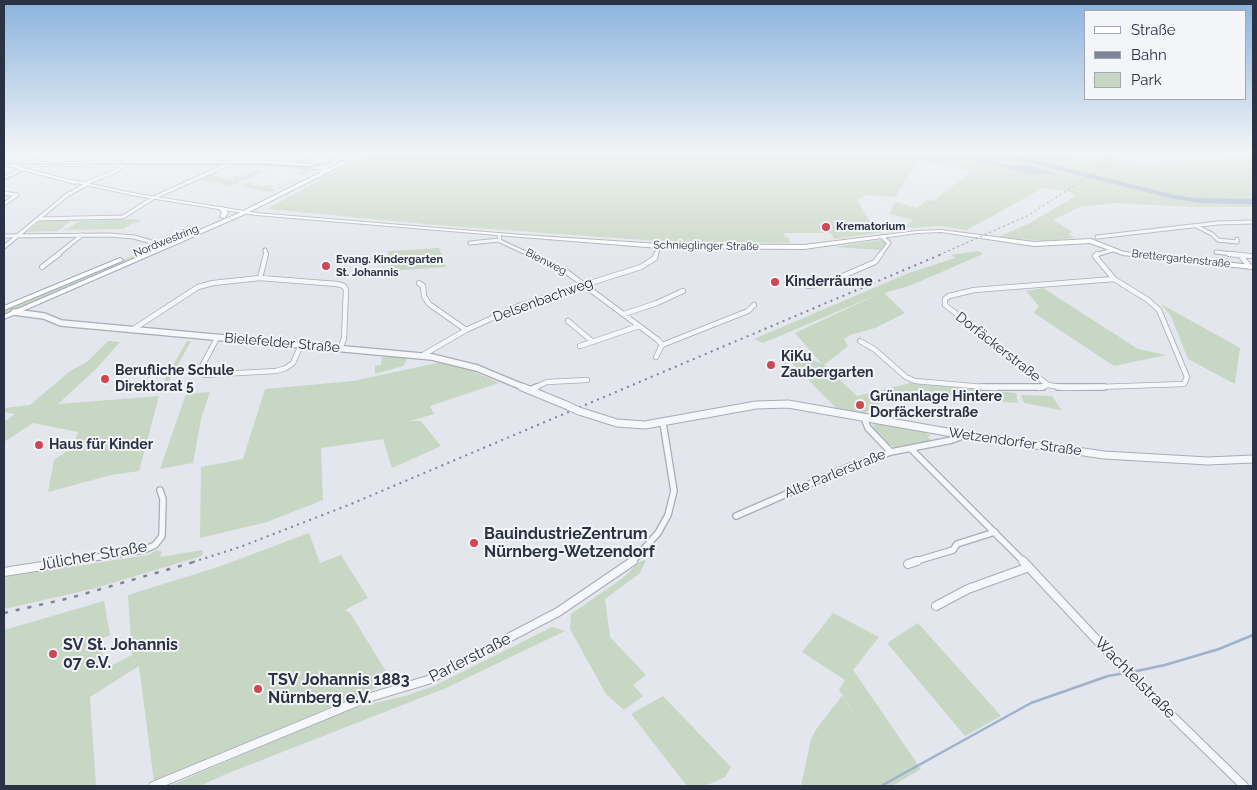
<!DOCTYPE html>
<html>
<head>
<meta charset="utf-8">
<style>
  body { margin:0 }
  #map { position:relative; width:1257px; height:790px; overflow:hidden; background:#e3e6ec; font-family:Raleway,sans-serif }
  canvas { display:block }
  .frame { position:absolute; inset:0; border:5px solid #2a3245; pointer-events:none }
  .legend { position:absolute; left:1084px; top:10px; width:162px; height:90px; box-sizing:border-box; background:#f3f5f9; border:1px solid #a3a7b1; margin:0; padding:6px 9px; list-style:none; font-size:15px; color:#2a3245 }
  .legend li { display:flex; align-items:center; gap:10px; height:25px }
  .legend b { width:25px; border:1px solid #a3a7b1 }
</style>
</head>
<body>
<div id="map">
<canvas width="1257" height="790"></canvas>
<div class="frame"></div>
<ul class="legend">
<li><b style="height:6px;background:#fff"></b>Straße</li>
<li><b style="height:6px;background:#7c8496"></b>Bahn</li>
<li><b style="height:14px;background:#c8d6c4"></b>Park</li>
</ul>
</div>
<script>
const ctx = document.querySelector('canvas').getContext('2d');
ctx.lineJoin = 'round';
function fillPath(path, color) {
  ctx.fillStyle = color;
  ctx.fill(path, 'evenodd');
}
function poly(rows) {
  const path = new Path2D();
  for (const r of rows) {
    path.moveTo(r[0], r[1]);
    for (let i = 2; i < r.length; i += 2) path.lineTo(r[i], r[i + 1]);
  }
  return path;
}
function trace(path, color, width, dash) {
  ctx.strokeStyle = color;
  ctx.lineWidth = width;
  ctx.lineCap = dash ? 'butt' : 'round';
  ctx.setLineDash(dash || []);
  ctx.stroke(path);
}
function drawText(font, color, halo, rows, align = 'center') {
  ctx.font = font + ' Raleway,sans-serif';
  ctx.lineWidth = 4;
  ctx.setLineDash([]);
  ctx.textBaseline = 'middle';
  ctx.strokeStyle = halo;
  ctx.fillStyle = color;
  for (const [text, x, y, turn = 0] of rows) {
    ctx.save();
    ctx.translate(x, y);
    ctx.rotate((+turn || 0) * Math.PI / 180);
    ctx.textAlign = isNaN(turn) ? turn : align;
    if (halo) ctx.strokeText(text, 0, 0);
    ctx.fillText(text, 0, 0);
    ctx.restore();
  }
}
fillPath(poly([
  [375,152,1058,152,1093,160,1104,152,1124,152,1110,162,1145,165,1181,164,1192,161,1240,158,1238,156,1253,156,1253,207,1192,207,1115,203,1080,207,1053,220,1073,232,1069,234,1074,238,1045,241,998,237,1030,223,1075,196,1072,192,1043,188,967,230,939,226,912,228,905,226,913,220,890,214,895,202,917,208,927,200,933,201,972,171,919,161,895,197,865,195,857,200,869,220,884,232,834,239,831,233,784,233,785,237,788,237,790,243,657,241,434,225,267,209,341,168],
  [287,166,317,169,272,192,240,186,250,182,253,182,250,185,263,187,272,185,273,186,269,188,275,189,304,175,298,173,303,170,284,167],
  [257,170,270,172,263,172,231,186,223,185,216,188,222,184,200,180,193,182,215,173,225,174,216,174,212,176,233,180,237,178,233,177,236,175,240,178],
  [73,219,58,231,27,232,41,221],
  [135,219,142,221,133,223,123,229,62,230,69,228,79,221],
  [880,240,886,242,881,250,834,247],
  [439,248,446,267,389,271,391,264,388,262,388,251],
  [150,249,152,249,4,315,4,309],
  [978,251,983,254,909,286,884,293,905,313,875,328,850,335,844,339,848,346,824,365,857,396,910,383,1016,393,1018,403,949,398,901,398,881,403,863,414,836,408,785,356,798,353,822,364,795,333,879,294,763,343,754,339,909,273,955,258,951,255],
  [1043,288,1138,349,1166,355,1114,366,1034,313,1039,306,1026,291],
  [1161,304,1240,348,1235,384,1188,359,1171,316],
  [108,341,120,342,96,369,58,404,159,396,139,471,111,475,48,492,54,460,73,447,78,432,33,423,4,442,4,422,15,414,4,412,4,408,30,405,70,371,87,362],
  [187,341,191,341,162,393,157,393],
  [382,357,397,356,408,357,403,366,375,374,375,366,381,365],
  [437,363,447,363,466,368,499,383,430,406,434,414,410,421,421,421,441,446,392,468,383,439,321,448,323,500,267,522,200,538,201,467,243,459,265,389,353,381],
  [210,392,201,419,193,463,160,469,186,394],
  [1021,395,1052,396,1061,410,1024,403],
  [875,423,927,431,927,434,931,435,928,437,932,441,895,447,888,444,876,431,872,426],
  [309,533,320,563,341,555,368,598,345,610,350,613,392,681,154,782,139,666,90,697,96,786,4,786,4,630,104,601,110,635,100,639,105,669,132,655,128,595,221,566],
  [157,550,162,552,160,557,203,550,202,556,92,589,4,609,4,577,148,555],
  [646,560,640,573,605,599,610,637,646,675,633,685,643,696,624,710,606,694,570,629,571,614,623,578,639,562],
  [833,613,879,637,853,670,921,769,892,786,801,786,811,739,817,728,842,696,856,716,839,690,845,680,802,652],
  [918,623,1001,716,965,736,887,643],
  [552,627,565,631,446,688,226,774,200,786,169,786,350,709,405,696,434,686],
  [663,696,731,767,725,777,705,786,687,786,631,714]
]), '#c8d6c4');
fillPath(poly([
  [924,152,935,152,1013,166,1026,165,1058,174,1031,174,979,161],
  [985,152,1002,152,1175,195,1195,198,1253,199,1253,204,1202,203,1174,199]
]), '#9eb2cc');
trace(poly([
  [1132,672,1165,665,1219,649,1253,635],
  [881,786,1031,703,1108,676,1125,673]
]), '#9eb2cc', 2.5);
const minorFar3 = poly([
  [263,152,293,155,314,152],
  [240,163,254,152],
  [30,164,53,152],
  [94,164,112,152],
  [189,164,203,152],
  [4,178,23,169],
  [84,184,114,172,142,152],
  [4,193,17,195,4,204],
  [38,219,123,217,153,198,231,163],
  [1196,226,1212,234,1218,240,1237,242,1237,239],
  [499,235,500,241,530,255],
  [4,236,109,235,134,237,165,246],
  [1097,237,1218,223,1253,222],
  [470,243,499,240],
  [4,247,67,195,87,184],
  [265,250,266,255],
  [1216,252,1240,255],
  [57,255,82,235],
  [656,255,659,246],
  [880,255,889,243,882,237],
  [1096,255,1112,250]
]);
const minorFar2 = poly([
  [528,254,564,270,658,340,662,345,656,357],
  [1097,254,1095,256,1114,279],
  [1229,254,1250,256],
  [1240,255,1250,267],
  [42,267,59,254],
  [260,278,266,254],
  [419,283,423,286,424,296,429,304,466,330],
  [808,286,824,284,875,262,881,254],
  [624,314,657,303,683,291],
  [568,321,593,342],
  [132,330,198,287,213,283,260,278,337,284,344,286,346,290,344,339,340,348],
  [217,338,200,370,203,375,276,371,286,368,293,363,301,345],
  [860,341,874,349,906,377,915,381,996,388],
  [662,345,748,311,754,305],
  [580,346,639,326],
  [423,355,466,330,521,305,641,267,655,258,656,254],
  [534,388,547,382,587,380],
  [1039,388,1048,385],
  [1066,388,1048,385,945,305,945,299,949,296,974,290,1114,279],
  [1068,388,1184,384,1187,377,1159,310,1148,300,1114,279]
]);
const minorFar1 = poly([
  [982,387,1043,387],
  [1058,387,1104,387],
  [530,390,537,387],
  [864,418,868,428,891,452],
  [911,449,1024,562],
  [736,516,851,466,891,452,952,440,965,435],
  [66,562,144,550,155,545,162,536,163,499,160,490],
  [632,562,658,533,668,515,674,491,663,423],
  [913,562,953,550,957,544,995,532]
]);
const minor = poly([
  [1023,561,1123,668,1244,786],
  [908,564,917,561],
  [4,572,74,561],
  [936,606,968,589,1029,567],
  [153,786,364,699,428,680,558,612,633,561]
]);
const tertiaryFar2 = poly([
  [5,164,285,163,326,168,322,173]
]);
const tertiaryFar1 = poly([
  [14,312,44,316,61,323,432,357,477,368,525,388]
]);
const tertiary = poly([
  [522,387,566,405],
  [579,411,617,423,645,425,756,405,788,404,947,432,1104,455,1208,461,1253,459]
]);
const secondary = poly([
  [4,163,70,180,72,180,132,193,256,213,522,235,659,244,804,245,917,231,941,230,1034,242,1091,239,1124,252,1253,265,1253,269,1123,255,1090,243,1034,246,941,232,917,233,804,249,659,248,522,237,256,215,132,195,77,183,75,184,4,165,4,163]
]);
const primary = poly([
  [362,152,368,152,243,215,4,319,4,315,239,213,362,152],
  [219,207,223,207,228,212,225,218,220,217,222,212,218,208,219,207],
  [120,258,123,260,122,261,4,310,4,306,120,258]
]);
trace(minorFar3, '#a8acb7', 5);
trace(minorFar2, '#a8acb7', 6);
trace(minorFar1, '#a8acb7', 8);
trace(minor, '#a8acb7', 10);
trace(tertiaryFar2, '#a8acb7', 6);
trace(tertiaryFar1, '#a8acb7', 8);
trace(tertiary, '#a8acb7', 9);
trace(secondary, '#a8acb7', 2);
trace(primary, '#a2aab8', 2);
trace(minorFar3, '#f6f7fa', 3);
trace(minorFar2, '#f6f7fa', 4.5);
trace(minorFar1, '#f6f7fa', 5.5);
trace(minor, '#f6f7fa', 8);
trace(tertiaryFar2, '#f6f7fa', 4.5);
trace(tertiaryFar1, '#f6f7fa', 5.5);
trace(tertiary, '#f6f7fa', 7);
fillPath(secondary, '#fff');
fillPath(primary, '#fff');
trace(poly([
  [296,163,323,152],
  [4,164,257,164,311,167,327,163,347,152]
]), '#7c8496', 1);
trace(poly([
  [939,255,1027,216,1127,152]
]), '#7c8496', 1, [2, 3]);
trace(poly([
  [193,562,240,547,351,504,942,254]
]), '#7c8496', 2, [2, 4.5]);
trace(poly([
  [4,613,70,598,197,561]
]), '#7c8496', 2.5, [4, 8]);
const tertiaryBridge = poly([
  [566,405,579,411]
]);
trace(tertiaryBridge, '#a8acb7', 9, []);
trace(tertiaryBridge, '#f6f7fa', 7);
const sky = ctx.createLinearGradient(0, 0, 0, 263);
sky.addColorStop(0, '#8ab3dd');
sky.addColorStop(0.58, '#f2f4f6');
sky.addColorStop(1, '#f2f4f600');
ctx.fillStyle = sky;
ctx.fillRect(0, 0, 1257, 263);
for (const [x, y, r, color] of [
  [826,227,5,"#d24654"],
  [326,266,5,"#d24654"],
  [775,282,5,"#d24654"],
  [771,365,5,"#d24654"],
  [105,379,5,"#d24654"],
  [860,405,5,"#d24654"],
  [39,445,5,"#d24654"],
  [474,543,5,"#d24654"],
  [53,654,5,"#d24654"],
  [258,689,5,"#d24654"]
]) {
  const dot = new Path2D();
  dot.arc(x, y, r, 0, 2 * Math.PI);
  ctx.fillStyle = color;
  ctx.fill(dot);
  trace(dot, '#f3f5f9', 2);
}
drawText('bold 11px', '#2a3245', '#f3f5f9', [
  ["Krematorium",836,227],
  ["Evang. Kindergarten",336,260],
  ["St. Johannis",336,273]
], 'left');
drawText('11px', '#2a3245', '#f3f5f9', [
  ["Nordwestring",166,241,-22],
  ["Schnieglinger Straße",706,246,1],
  ["Brettergartenstraße",1181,259,6],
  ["Bienweg",546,262,27]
]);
drawText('bold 14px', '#2a3245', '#f3f5f9', [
  ["Kinderräume",785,282],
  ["KiKu",781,357],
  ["Zaubergarten",781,373],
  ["Berufliche Schule",115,371],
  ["Direktorat 5",115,387],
  ["Grünanlage Hintere",870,397],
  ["Dorfäckerstraße",870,413],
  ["Haus für Kinder",49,445]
], 'left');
drawText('14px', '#2a3245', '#f3f5f9', [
  ["Delsenbachweg",543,300,-20],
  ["Bielefelder Straße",282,343,5],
  ["Dorfäckerstraße",998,347,38],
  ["Wetzendorfer Straße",1015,442,8],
  ["Alte Parlerstraße",835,474,-22]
]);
drawText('bold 16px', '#2a3245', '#f3f5f9', [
  ["BauindustrieZentrum",484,534],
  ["Nürnberg-Wetzendorf",484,552],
  ["SV St. Johannis",63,645],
  ["07 e.V.",63,663],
  ["TSV Johannis 1883",268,680],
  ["Nürnberg e.V.",268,698]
], 'left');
drawText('16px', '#2a3245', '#f3f5f9', [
  ["Jülicher Straße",93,556,-10],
  ["Parlerstraße",470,658,-27],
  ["Wachtelstraße",1135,678,45]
]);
</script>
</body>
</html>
